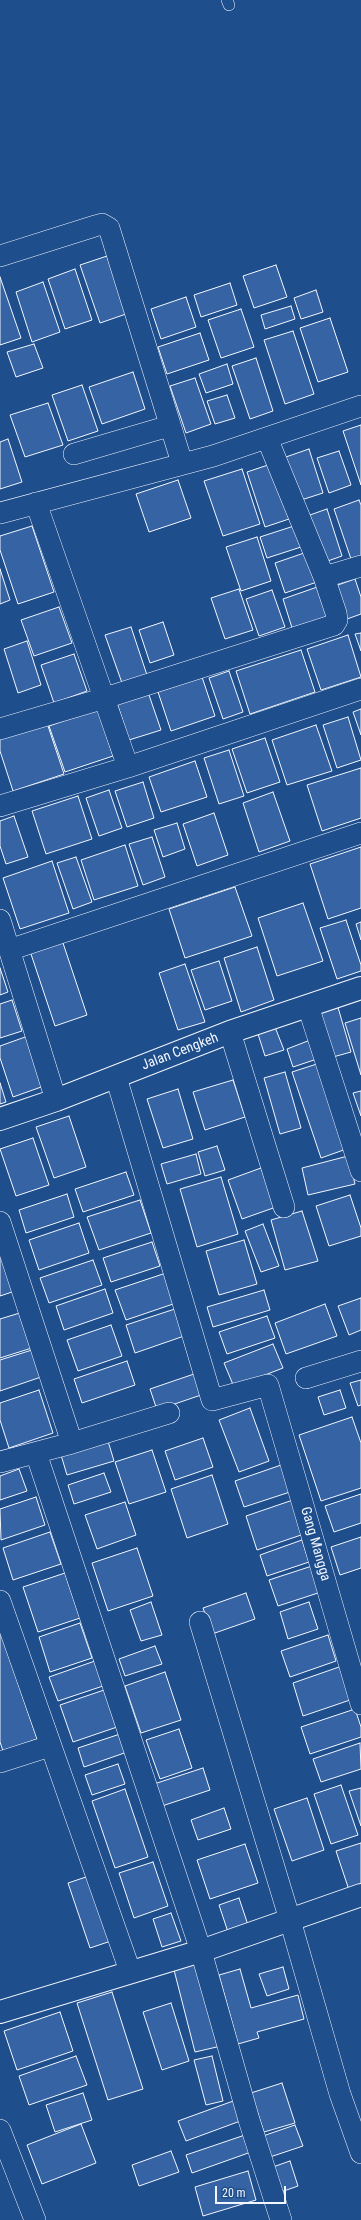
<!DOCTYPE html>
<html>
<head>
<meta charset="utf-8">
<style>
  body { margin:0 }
  #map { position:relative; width:361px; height:2220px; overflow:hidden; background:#1f4e8c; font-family:"Roboto Condensed",sans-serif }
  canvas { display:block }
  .scale { position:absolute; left:215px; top:2186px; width:71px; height:18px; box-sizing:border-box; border:2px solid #f2f6ff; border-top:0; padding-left:5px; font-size:12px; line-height:14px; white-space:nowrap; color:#f2f6ff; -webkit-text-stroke:3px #1f4e8c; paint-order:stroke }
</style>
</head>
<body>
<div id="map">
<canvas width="361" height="2220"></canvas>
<div class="scale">20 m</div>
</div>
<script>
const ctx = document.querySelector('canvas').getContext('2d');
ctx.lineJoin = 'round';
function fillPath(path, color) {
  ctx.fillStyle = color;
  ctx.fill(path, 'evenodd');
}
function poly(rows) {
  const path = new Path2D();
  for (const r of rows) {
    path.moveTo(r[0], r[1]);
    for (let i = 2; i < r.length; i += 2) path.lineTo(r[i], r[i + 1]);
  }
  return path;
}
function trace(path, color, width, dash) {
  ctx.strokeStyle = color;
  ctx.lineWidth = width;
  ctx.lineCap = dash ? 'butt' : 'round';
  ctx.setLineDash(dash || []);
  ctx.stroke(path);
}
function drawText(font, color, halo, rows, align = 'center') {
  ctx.font = font + ' "Roboto Condensed",sans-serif';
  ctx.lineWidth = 3;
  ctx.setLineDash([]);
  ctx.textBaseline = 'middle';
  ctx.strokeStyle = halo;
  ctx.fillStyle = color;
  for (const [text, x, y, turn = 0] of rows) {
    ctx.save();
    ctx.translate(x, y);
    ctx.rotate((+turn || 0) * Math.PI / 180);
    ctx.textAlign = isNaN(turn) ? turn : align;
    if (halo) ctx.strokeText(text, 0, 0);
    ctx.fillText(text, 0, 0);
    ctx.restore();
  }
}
const building = poly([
  [107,256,126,314,100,323,80,265,107,256],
  [276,265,287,297,254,308,243,276,276,265],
  [75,269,92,320,65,329,48,279,75,269],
  [0,277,21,338,0,345,0,277],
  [43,282,60,332,32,342,16,292,43,282],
  [230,283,237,305,201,317,194,295,230,283],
  [316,290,323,312,301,319,294,298,316,290],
  [186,297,196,327,161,339,151,309,186,297],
  [291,306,295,319,265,329,261,315,291,306],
  [241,309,254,347,221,358,208,320,241,309],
  [330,318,348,372,318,382,300,328,330,318],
  [293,331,314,394,285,404,264,340,293,331],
  [200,333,209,360,167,374,158,347,200,333],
  [34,344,43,368,16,377,7,352,34,344],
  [256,358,273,411,250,419,232,366,256,358],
  [227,364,233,384,206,393,199,374,227,364],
  [133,372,145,409,102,424,89,387,133,372],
  [195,378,211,424,186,433,170,386,195,378],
  [82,385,98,431,68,441,52,395,82,385],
  [227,395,235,418,215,424,207,401,227,395],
  [48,403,63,445,25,457,10,415,48,403],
  [361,425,361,485,343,431,361,425],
  [8,439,22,482,0,489,0,442,8,439],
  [309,449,323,493,298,501,283,458,309,449],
  [339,451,351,485,329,493,317,458,339,451],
  [271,464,289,519,265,527,247,472,271,464],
  [242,469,260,524,223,536,204,481,242,469],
  [178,480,191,518,149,532,136,494,178,480],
  [359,500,361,505,361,559,352,562,334,509,359,500],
  [327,509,342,556,322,563,307,516,327,509],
  [32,526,54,592,18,604,0,550,0,536,32,526],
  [294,526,301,547,267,558,260,537,294,526],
  [257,537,271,581,241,591,226,547,257,537],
  [307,552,317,582,285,593,275,563,307,552],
  [0,569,10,600,0,604,0,569],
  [355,579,361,597,361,614,347,619,335,586,355,579],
  [323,585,334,617,293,631,283,599,323,585],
  [239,589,253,630,225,639,211,598,239,589],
  [272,590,285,627,259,636,246,599,272,590],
  [59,607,72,643,34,656,21,620,59,607],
  [163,622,174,655,150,663,139,630,163,622],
  [131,627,147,675,122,683,105,635,131,627],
  [361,633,361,651,355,634,361,633],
  [348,635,361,677,321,690,307,649,348,635],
  [27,641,41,685,18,693,4,649,27,641],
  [301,650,315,692,250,714,236,671,301,650],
  [74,654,87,691,54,703,41,665,74,654],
  [229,671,243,712,223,719,209,678,229,671],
  [202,677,215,716,171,731,158,692,202,677],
  [148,692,161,730,129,740,117,703,148,692],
  [98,709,113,756,65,772,49,726,98,709],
  [361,709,361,735,353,712,361,709],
  [348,717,361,760,337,768,323,725,348,717],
  [47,723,64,774,13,791,0,751,0,739,47,723],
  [316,725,332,771,287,785,272,740,316,725],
  [265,738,280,782,247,793,232,749,265,738],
  [229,750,244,796,219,804,204,758,229,750],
  [195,761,207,797,161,812,149,777,195,761],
  [361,768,361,818,322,831,307,785,361,768],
  [143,782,154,818,127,827,115,791,143,782],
  [109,790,122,828,99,836,86,798,109,790],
  [273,792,290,841,259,852,243,803,273,792],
  [78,796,92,839,46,854,32,811,78,796],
  [214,813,228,855,197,866,183,824,214,813],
  [14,816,28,857,6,864,0,846,0,821,14,816],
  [177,823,185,849,163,857,154,830,177,823],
  [152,837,165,877,143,885,129,844,152,837],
  [125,845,138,886,94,900,81,860,125,845],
  [361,847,361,908,328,919,310,864,361,847],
  [76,857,92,902,73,909,57,863,76,857],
  [52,861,69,913,20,929,3,878,52,861],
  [235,887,252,936,185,958,169,909,235,887],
  [303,903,323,961,277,976,258,918,303,903],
  [346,920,361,965,361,971,337,979,320,928,346,920],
  [361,922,361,940,356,924,361,922],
  [62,940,87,1015,55,1026,30,951,62,940],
  [257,947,274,1000,241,1012,224,958,257,947],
  [219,961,232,1001,205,1010,191,970,219,961],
  [185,964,205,1022,178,1030,159,973,185,964],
  [0,968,8,992,0,995,0,968],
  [12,1000,22,1031,0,1038,0,1004,12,1000],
  [337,1004,351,1052,333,1057,319,1010,337,1004],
  [361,1018,361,1075,345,1023,361,1018],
  [275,1027,284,1050,265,1056,258,1034,275,1027],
  [28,1036,44,1086,13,1097,0,1058,0,1046,28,1036],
  [313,1039,320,1058,293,1067,287,1049,313,1039],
  [323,1062,352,1147,321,1158,292,1072,323,1062],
  [285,1072,301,1128,280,1134,264,1078,285,1072],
  [233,1080,245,1117,205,1130,193,1092,233,1080],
  [0,1083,6,1102,0,1104,0,1083],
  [178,1089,193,1139,163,1148,147,1099,178,1089],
  [361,1091,361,1116,353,1093,361,1091],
  [69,1116,86,1167,54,1178,36,1127,69,1116],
  [33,1138,49,1185,16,1196,0,1149,33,1138],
  [217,1146,225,1170,205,1176,198,1152,217,1146],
  [196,1154,201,1174,167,1184,161,1164,196,1154],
  [348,1156,355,1184,308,1195,302,1168,348,1156],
  [261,1168,276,1207,242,1219,228,1180,261,1168],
  [126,1172,134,1195,83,1212,75,1189,126,1172],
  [221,1177,238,1234,197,1247,180,1189,221,1177],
  [67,1194,74,1217,26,1233,19,1210,67,1194],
  [350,1195,361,1228,361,1236,329,1246,316,1206,350,1195],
  [140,1200,151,1233,99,1250,87,1217,140,1200],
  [302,1211,318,1261,285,1270,271,1220,302,1211],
  [79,1223,89,1253,39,1270,29,1240,79,1223],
  [263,1224,279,1266,261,1272,245,1231,263,1224],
  [244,1240,257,1284,219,1295,206,1251,244,1240],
  [152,1242,160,1266,111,1282,103,1258,152,1242],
  [6,1255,18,1290,0,1296,0,1257,6,1255],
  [93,1260,102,1285,49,1303,40,1278,93,1260],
  [169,1272,179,1302,126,1320,115,1290,169,1272],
  [105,1289,113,1313,64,1330,56,1306,105,1289],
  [264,1290,270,1310,213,1327,207,1307,264,1290],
  [361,1298,361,1330,349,1335,338,1306,361,1298],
  [325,1304,337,1336,286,1354,275,1323,325,1304],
  [178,1308,187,1335,135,1353,126,1325,178,1308],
  [23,1312,35,1347,0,1358,0,1319,23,1312],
  [267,1316,275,1338,227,1354,219,1332,267,1316],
  [111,1325,122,1356,78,1371,67,1340,111,1325],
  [273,1344,283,1368,234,1387,224,1363,273,1344],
  [32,1350,41,1377,0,1391,0,1360,32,1350],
  [127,1361,135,1385,82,1403,74,1379,127,1361],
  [197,1373,204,1394,157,1410,150,1389,197,1373],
  [361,1380,361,1405,358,1406,350,1383,361,1380],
  [39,1390,53,1433,9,1448,0,1420,0,1403,39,1390],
  [340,1390,346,1408,324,1415,318,1397,340,1390],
  [250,1408,269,1461,239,1472,219,1420,250,1408],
  [352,1417,361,1443,361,1488,321,1501,299,1435,352,1417],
  [203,1438,213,1467,175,1480,165,1451,203,1438],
  [108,1441,114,1461,67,1475,61,1455,108,1441],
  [152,1450,166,1492,129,1504,115,1462,152,1450],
  [284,1464,293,1491,244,1507,235,1481,284,1464],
  [19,1469,27,1491,0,1500,0,1476,19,1469],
  [104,1473,111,1492,74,1504,68,1485,104,1473],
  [212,1475,228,1524,187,1538,171,1489,212,1475],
  [361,1494,361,1523,334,1532,325,1506,361,1494],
  [36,1497,45,1525,1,1540,0,1509,36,1497],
  [293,1500,304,1534,257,1550,246,1516,293,1500],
  [125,1502,136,1535,97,1549,85,1515,125,1502],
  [50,1532,61,1564,13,1580,3,1548,50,1532],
  [361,1537,361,1568,340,1575,331,1547,361,1537],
  [302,1540,309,1562,267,1576,260,1555,302,1540],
  [137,1548,153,1596,108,1611,92,1563,137,1548],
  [312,1566,321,1592,278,1606,269,1580,312,1566],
  [65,1573,80,1618,38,1632,23,1587,65,1573],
  [246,1593,255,1619,212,1634,203,1608,246,1593],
  [151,1602,162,1635,141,1641,130,1610,151,1602],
  [309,1602,318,1629,288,1639,280,1612,309,1602],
  [80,1623,92,1658,50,1672,39,1637,80,1623],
  [0,1630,37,1739,3,1751,0,1742,0,1630],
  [328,1635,336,1661,290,1677,281,1651,328,1635],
  [155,1646,162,1664,125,1676,119,1659,155,1646],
  [95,1661,103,1686,58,1701,49,1677,95,1661],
  [342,1666,353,1699,303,1716,293,1683,342,1666],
  [165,1672,181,1720,141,1733,125,1686,165,1672],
  [107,1689,120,1726,73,1742,60,1705,107,1689],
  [355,1709,361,1727,361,1737,310,1754,301,1727,355,1709],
  [179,1729,192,1768,160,1779,146,1740,179,1729],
  [123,1733,130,1751,84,1767,78,1748,123,1733],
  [360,1743,361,1769,321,1782,313,1759,360,1743],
  [118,1764,125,1784,92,1795,85,1775,118,1764],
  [203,1768,210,1790,162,1806,154,1784,203,1768],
  [341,1785,358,1835,331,1844,314,1794,341,1785],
  [361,1788,361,1826,349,1791,361,1788],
  [125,1789,148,1857,115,1868,92,1801,125,1789],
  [307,1798,324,1850,292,1861,274,1809,307,1798],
  [224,1808,231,1829,198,1840,191,1820,224,1808],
  [361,1843,361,1886,349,1890,336,1851,361,1843],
  [245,1844,258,1883,210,1899,197,1860,245,1844],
  [153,1862,168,1906,134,1918,119,1873,153,1862],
  [89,1876,111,1941,90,1948,68,1883,89,1876],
  [239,1898,248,1925,228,1932,219,1905,239,1898],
  [171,1913,181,1941,162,1947,153,1919,171,1913],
  [199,1963,221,2046,195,2052,174,1970,199,1963],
  [283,1967,289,1989,267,1996,259,1974,283,1967],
  [240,1969,251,2008,298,1995,304,2019,257,2032,259,2038,238,2044,219,1975,240,1969],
  [112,1992,143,2089,108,2100,77,2003,112,1992],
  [171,2003,189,2061,162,2070,143,2012,171,2003],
  [60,2012,73,2051,17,2070,4,2031,60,2012],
  [76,2056,87,2085,29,2105,19,2076,76,2056],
  [212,2056,223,2101,206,2105,194,2060,212,2056],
  [282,2083,295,2123,264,2132,251,2093,282,2083],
  [83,2093,92,2120,55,2132,46,2105,83,2093],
  [236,2100,243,2120,186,2141,178,2121,236,2100],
  [81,2124,96,2163,42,2184,27,2145,81,2124],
  [295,2125,303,2146,267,2158,260,2137,295,2125],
  [245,2135,251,2152,192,2173,186,2155,245,2135],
  [171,2151,179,2172,139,2186,132,2165,171,2151],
  [290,2161,298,2186,278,2193,270,2168,290,2161],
  [248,2171,256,2200,203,2216,195,2187,248,2171]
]);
fillPath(building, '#3563a3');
trace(building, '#f2f6ff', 1);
const service = poly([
  [227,0,229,5]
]);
const minor = poly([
  [0,256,95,226,102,224,109,228,182,463],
  [74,454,169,426],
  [36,503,128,767],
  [0,513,213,456,361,406],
  [324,577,361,566],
  [0,729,105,698,334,625,337,620,336,613,324,577,267,438],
  [0,806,128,767,361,689],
  [0,920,56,1100],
  [9,950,361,833],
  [308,1006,361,1171],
  [230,1032,284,1207],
  [116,1077,212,1400,268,1385,361,1704],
  [0,1222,72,1443],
  [306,1378,361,1361],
  [36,1453,201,1951,249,2120,281,2220],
  [0,1462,72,1443,169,1413],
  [0,1601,130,1971],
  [200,1622,290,1920,340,2094,361,2153],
  [0,1762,50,1746],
  [0,2130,35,2220]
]);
const tertiary = poly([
  [0,1119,56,1100,230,1032,361,988],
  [0,2012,201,1951,361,1895]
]);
trace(service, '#f2f6ff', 12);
trace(minor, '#f2f6ff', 22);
trace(tertiary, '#f2f6ff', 24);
trace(service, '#1f4e8c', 11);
trace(minor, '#1f4e8c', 21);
trace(tertiary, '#1f4e8c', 22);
drawText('14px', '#f2f6ff', '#1f4e8c', [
  ["Jalan Cengkeh",180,1052,-21],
  ["Gang Mangga",315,1544,74]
]);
</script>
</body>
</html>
